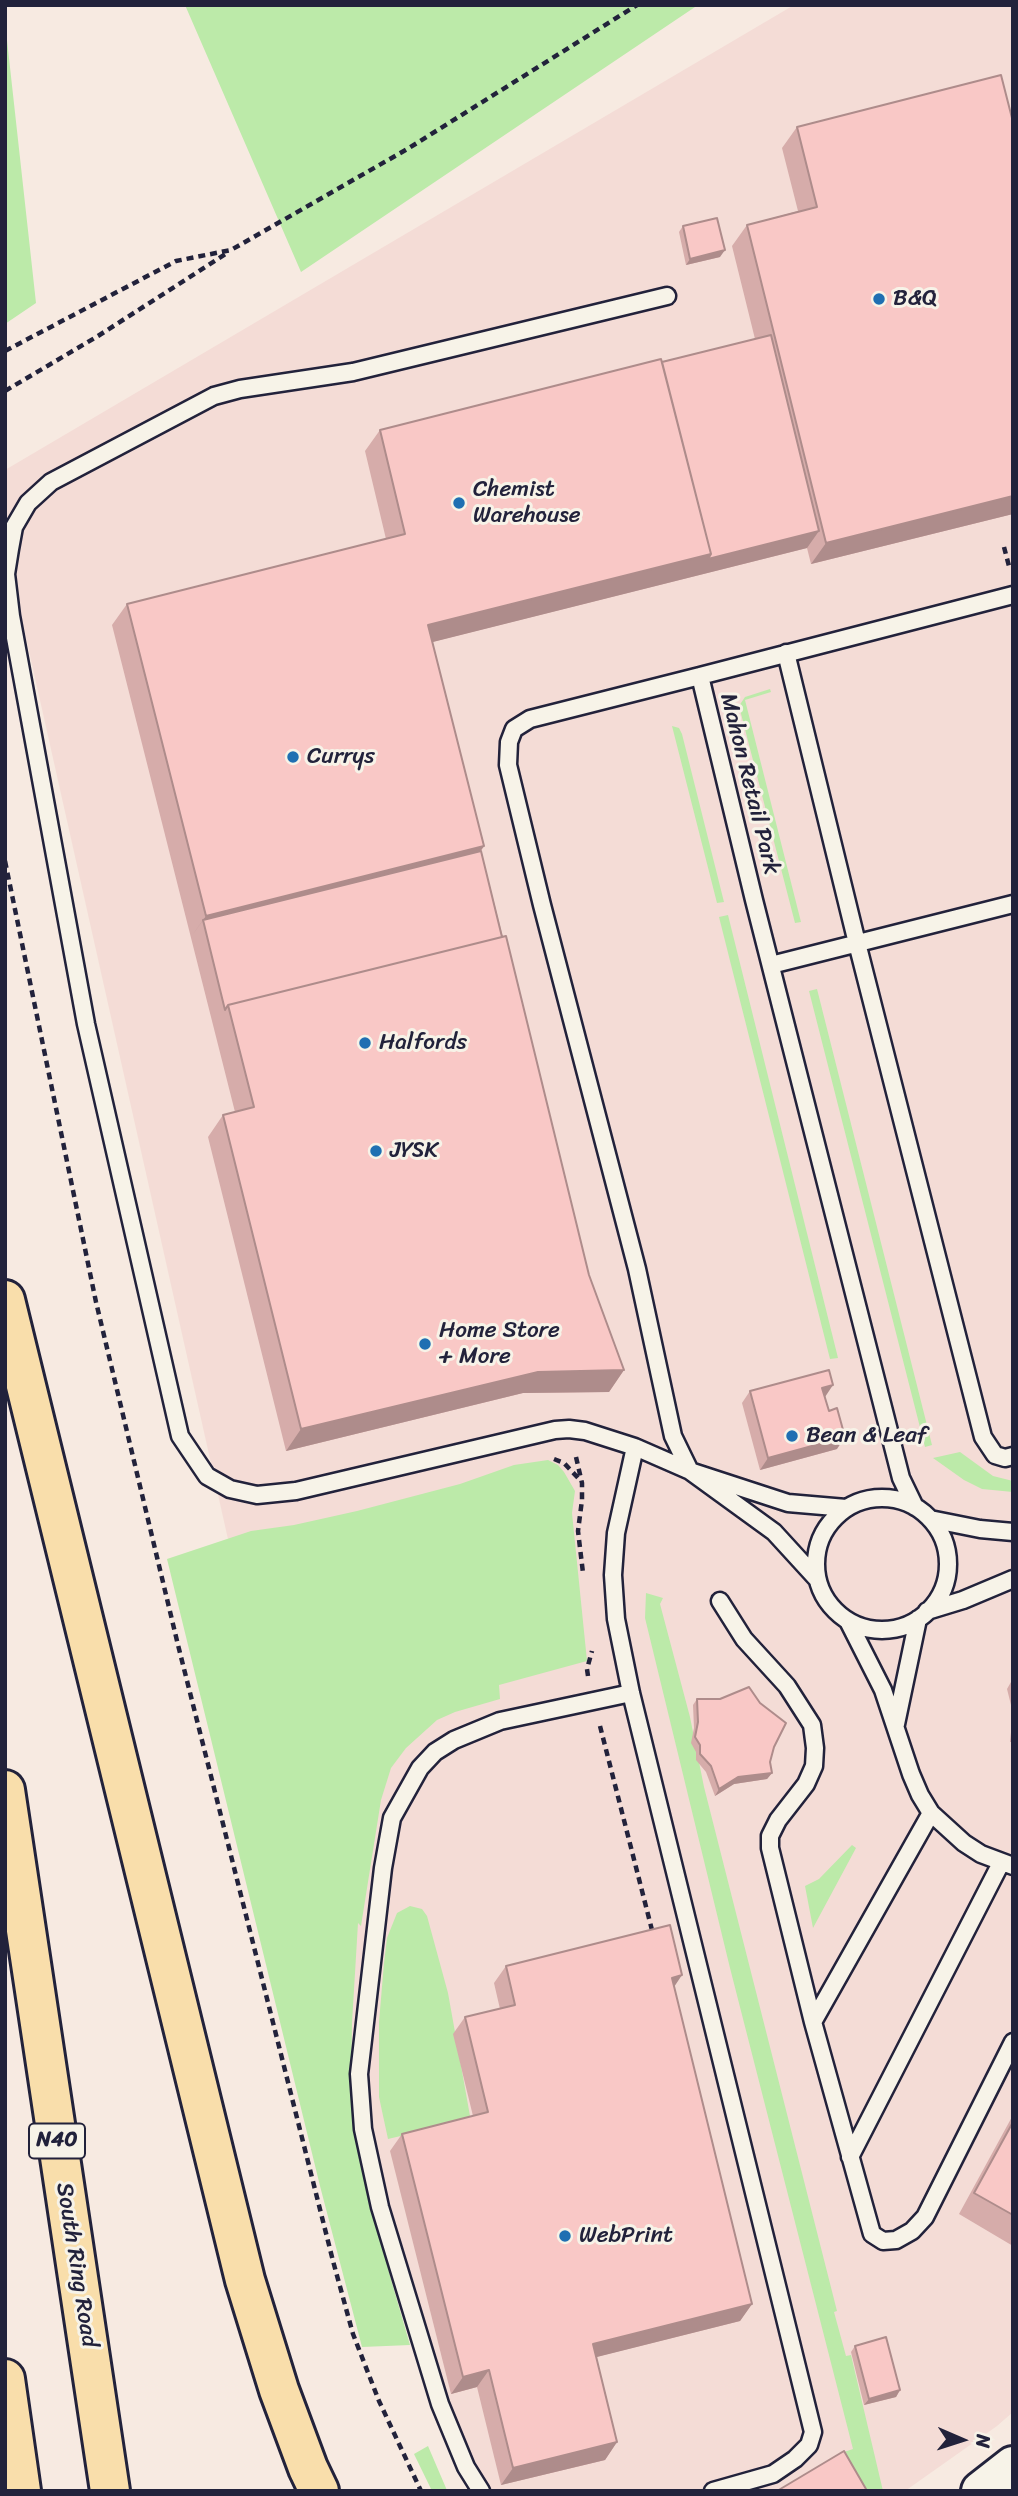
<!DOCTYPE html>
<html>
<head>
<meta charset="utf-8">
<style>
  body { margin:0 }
  #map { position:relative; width:1018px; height:2496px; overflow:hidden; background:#f7eae1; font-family:Sriracha,sans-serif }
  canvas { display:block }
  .frame { position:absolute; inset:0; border:7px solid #22223b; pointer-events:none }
  .north { position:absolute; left:927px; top:2405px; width:70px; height:70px; -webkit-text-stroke:5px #f7f3e8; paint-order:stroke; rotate:93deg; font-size:19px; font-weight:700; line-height:28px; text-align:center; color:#22223b }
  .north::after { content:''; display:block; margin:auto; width:24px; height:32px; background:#22223b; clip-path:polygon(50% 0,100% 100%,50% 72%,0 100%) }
</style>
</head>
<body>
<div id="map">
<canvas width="1018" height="2496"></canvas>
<div class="frame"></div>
<div class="north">N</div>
</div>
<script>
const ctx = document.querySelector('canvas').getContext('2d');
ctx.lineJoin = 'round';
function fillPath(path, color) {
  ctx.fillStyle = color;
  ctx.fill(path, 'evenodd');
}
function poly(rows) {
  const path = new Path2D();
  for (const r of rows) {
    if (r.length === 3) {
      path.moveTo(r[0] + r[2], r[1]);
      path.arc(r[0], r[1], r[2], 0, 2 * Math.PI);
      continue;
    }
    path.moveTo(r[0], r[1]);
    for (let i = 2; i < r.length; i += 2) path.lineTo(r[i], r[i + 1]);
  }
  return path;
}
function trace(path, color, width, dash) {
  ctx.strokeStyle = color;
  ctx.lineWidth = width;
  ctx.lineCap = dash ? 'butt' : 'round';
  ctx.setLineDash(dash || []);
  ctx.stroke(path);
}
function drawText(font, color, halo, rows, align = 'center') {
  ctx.font = font + ' Sriracha,sans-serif';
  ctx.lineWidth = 6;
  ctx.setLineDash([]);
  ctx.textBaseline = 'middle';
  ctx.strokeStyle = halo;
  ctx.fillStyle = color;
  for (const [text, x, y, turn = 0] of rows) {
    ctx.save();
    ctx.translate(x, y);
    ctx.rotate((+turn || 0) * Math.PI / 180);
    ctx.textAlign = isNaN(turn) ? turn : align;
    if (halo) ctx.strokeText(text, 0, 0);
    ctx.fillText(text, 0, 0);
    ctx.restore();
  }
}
fillPath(poly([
  [794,5,1013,5,1013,2412,997,2426,905,2491,475,2491,340,2039,5,544,5,470]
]), '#f4dcd6');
fillPath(poly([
  [185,5,698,5,301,272],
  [5,22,36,303,5,324],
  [770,689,771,692,745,700,801,922,795,923,739,706,745,697],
  [672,726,679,728,682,734,724,902,717,903],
  [728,915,838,1358,830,1359,719,917],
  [817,989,932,1445,925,1447,809,991],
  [960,1452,993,1476,1013,1481,1013,1492,982,1489,964,1480,933,1458],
  [548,1460,558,1465,564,1472,575,1491,572,1513,587,1661,499,1685,500,1699,455,1712,437,1720,406,1748,391,1768,381,1800,361,1926,358,1923,352,2023,351,2093,356,2135,390,2276,410,2345,362,2347,320,2186,167,1559,251,1531,294,1525,357,1511,460,1484,514,1465],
  [646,1593,663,1598,660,1604,690,1717,704,1787,837,2311,834,2312,846,2356,851,2355,883,2491,851,2491,844,2452,853,2449,730,1968,645,1618],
  [852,1845,856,1848,813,1928,805,1886,819,1879],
  [410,1906,422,1909,427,1916,448,1993,470,2116,464,2121,388,2139,379,2097,379,2022,384,1963,387,1938,397,1913],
  [428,2446,446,2488,447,2491,432,2491,414,2454]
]), '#bceaa9');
const lane = poly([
  [667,296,353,372,240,389,214,396,51,482,28,503,14,527,10,549,6,574,11,616,86,1024,180,1436,207,1476,230,1489,257,1495,296,1491,555,1430,569,1429,585,1431,635,1447,690,1471,788,1503,846,1508],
  [786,653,857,943,983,1437,995,1455,1005,1458,1013,1456],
  [700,676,1013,595],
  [771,965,1013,904],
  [635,1447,616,1533,613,1575,616,1619,631,1693,813,2432,809,2445,795,2459,773,2474,713,2491],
  [882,1564,66],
  [930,1519,980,1529,1013,1532],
  [817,1579,774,1532,690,1471,673,1436,637,1269,542,905,508,765,509,742,514,729,530,719,700,676,754,900,901,1478,915,1507],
  [720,1601,744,1639,787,1686,812,1725,815,1748,814,1766,806,1784,778,1820,770,1836,770,1848,813,2022],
  [927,1611,963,1600,1013,1579],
  [848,1621,883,1690,911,1774,920,1795,931,1813,964,1843,981,1854,1013,1866],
  [896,1724,918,1619],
  [931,1813,813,2022,872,2234,883,2241,896,2240,912,2231,925,2217,1013,2042],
  [850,2157,1001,1863],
  [481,2491,466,2467,440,2404,380,2207,363,2129,359,2074,383,1868,392,1818,420,1768,435,1752,454,1740,500,1721,631,1693]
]);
const secondary = poly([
  [981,2491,1013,2466]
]);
const highway = poly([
  [5,1300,245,2280,279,2390,308,2468,319,2491],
  [5,1790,110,2491],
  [5,2379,21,2491]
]);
trace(lane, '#22223b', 21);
trace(secondary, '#22223b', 44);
trace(highway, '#22223b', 44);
trace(poly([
  [5,351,176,261,231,250,409,148,637,5],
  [5,391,98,336,227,253],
  [1004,547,1010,570],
  [5,861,96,1302,178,1645,333,2261,353,2334,379,2401,421,2491],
  [576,1457,582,1483,582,1500,578,1531,583,1573],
  [554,1459,564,1463,580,1480],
  [588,1676,587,1669,592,1651],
  [600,1726,653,1934]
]), '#22223b', 4.5, [7, 5]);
trace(lane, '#f7f3e8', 16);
trace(secondary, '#f7f3e8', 38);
trace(highway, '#f9deab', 38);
fillPath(poly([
  [797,127,1013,514,811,564,807,548,432,642,484,846,481,851,589,1275,624,1370,609,1392,523,1393,286,1451,208,1137,223,1115,235,1112,112,625,127,604,386,539,365,451,380,430,755,339,732,246,747,225,798,211,782,148],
  [683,226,720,257,686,265,679,232],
  [750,1391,825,1397,837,1449,760,1470,742,1403],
  [1011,1682,1013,1682,1013,1742,1010,1742,1013,1713,1007,1689],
  [697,1699,774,1747,770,1762,772,1773,767,1779,734,1784,715,1796,706,1772,696,1760,696,1752,691,1743,694,1728,693,1705],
  [506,1966,674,1987,752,2304,740,2321,596,2357,617,2442,605,2460,501,2485,477,2387,451,2394,390,2151,402,2134,473,2116,453,2034,465,2017,500,2009,494,1983],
  [1013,2115,1013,2246,959,2214],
  [855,2346,900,2390,896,2397,864,2405,851,2352]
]), '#d6acaa');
fillPath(poly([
  [725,250,720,257,686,265,690,259],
  [1013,496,1013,514,811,564,826,543],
  [819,531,807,548,413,647,428,625,711,554],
  [484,846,468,868,203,920,191,937,206,916],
  [624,1370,609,1392,523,1393,286,1451,301,1429,538,1372],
  [833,1385,825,1397,822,1388],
  [845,1437,837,1449,760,1470,768,1458],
  [772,1773,767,1779,734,1784,715,1796,719,1789,738,1777],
  [682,1975,670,1993,672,1978],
  [752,2304,740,2321,581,2361,593,2344],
  [489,2370,477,2387,451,2394,463,2377],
  [900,2390,896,2397,864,2405,869,2399],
  [617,2442,605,2460,501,2485,513,2468]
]), '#ae8c8b');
const building = poly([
  [1001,75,1013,122,1013,496,826,543,747,225,817,207,797,127,1001,75],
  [717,218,725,250,690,259,683,226,717,218],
  [771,335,819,531,708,559,711,554,662,362,771,335],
  [661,359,711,554,428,625,484,846,206,916,127,604,405,534,380,430,661,359],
  [481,851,502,937,228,1005,225,1010,203,920,481,851],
  [506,936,589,1275,624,1370,538,1372,301,1429,223,1115,254,1107,228,1005,506,936],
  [829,1370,833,1385,822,1388,829,1411,837,1408,845,1437,768,1458,750,1391,829,1370],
  [749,1687,760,1703,786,1723,774,1747,770,1762,772,1773,738,1777,719,1789,711,1766,700,1754,700,1745,695,1737,698,1722,697,1699,720,1699,749,1687],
  [670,1925,682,1975,672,1978,752,2304,593,2344,617,2442,513,2468,489,2370,463,2377,402,2134,488,2112,465,2017,515,2005,506,1966,670,1925],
  [1013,2122,1013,2215,974,2193,1013,2122],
  [886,2337,900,2390,869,2399,855,2346,886,2337],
  [844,2451,866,2489,864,2491,777,2491,844,2451]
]);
fillPath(building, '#f9c8c6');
trace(building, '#ae8c8b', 2);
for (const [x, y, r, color] of [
  [879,299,7,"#1f6fb2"],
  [459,503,7,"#1f6fb2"],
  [293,757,7,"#1f6fb2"],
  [365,1043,7,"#1f6fb2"],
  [376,1151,7,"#1f6fb2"],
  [425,1344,7,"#1f6fb2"],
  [792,1436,7,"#1f6fb2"],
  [565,2236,7,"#1f6fb2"]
]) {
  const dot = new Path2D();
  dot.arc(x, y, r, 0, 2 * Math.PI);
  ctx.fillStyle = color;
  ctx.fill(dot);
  trace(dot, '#f7f3e8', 2.5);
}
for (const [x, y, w] of [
  [57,2141,56]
]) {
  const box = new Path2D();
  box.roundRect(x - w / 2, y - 17.5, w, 35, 5);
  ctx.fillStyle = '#f7f3e8';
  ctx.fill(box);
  trace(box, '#22223b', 2);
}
drawText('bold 21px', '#22223b', null, [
  ["N40",57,2141]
]);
drawText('23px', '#22223b', '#f7f3e8', [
  ["B&Q",893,299],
  ["Chemist",473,490],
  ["Warehouse",473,516],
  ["Currys",307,757],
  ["Halfords",379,1043],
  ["JYSK",390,1151],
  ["Home Store",439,1331],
  ["+ More",439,1357],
  ["Bean & Leaf",806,1436],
  ["WebPrint",579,2236]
], 'left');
drawText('23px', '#22223b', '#f7f3e8', [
  ["Mahon Retail Park",749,784,76],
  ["South Ring Road",76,2265,81]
]);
</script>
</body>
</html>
